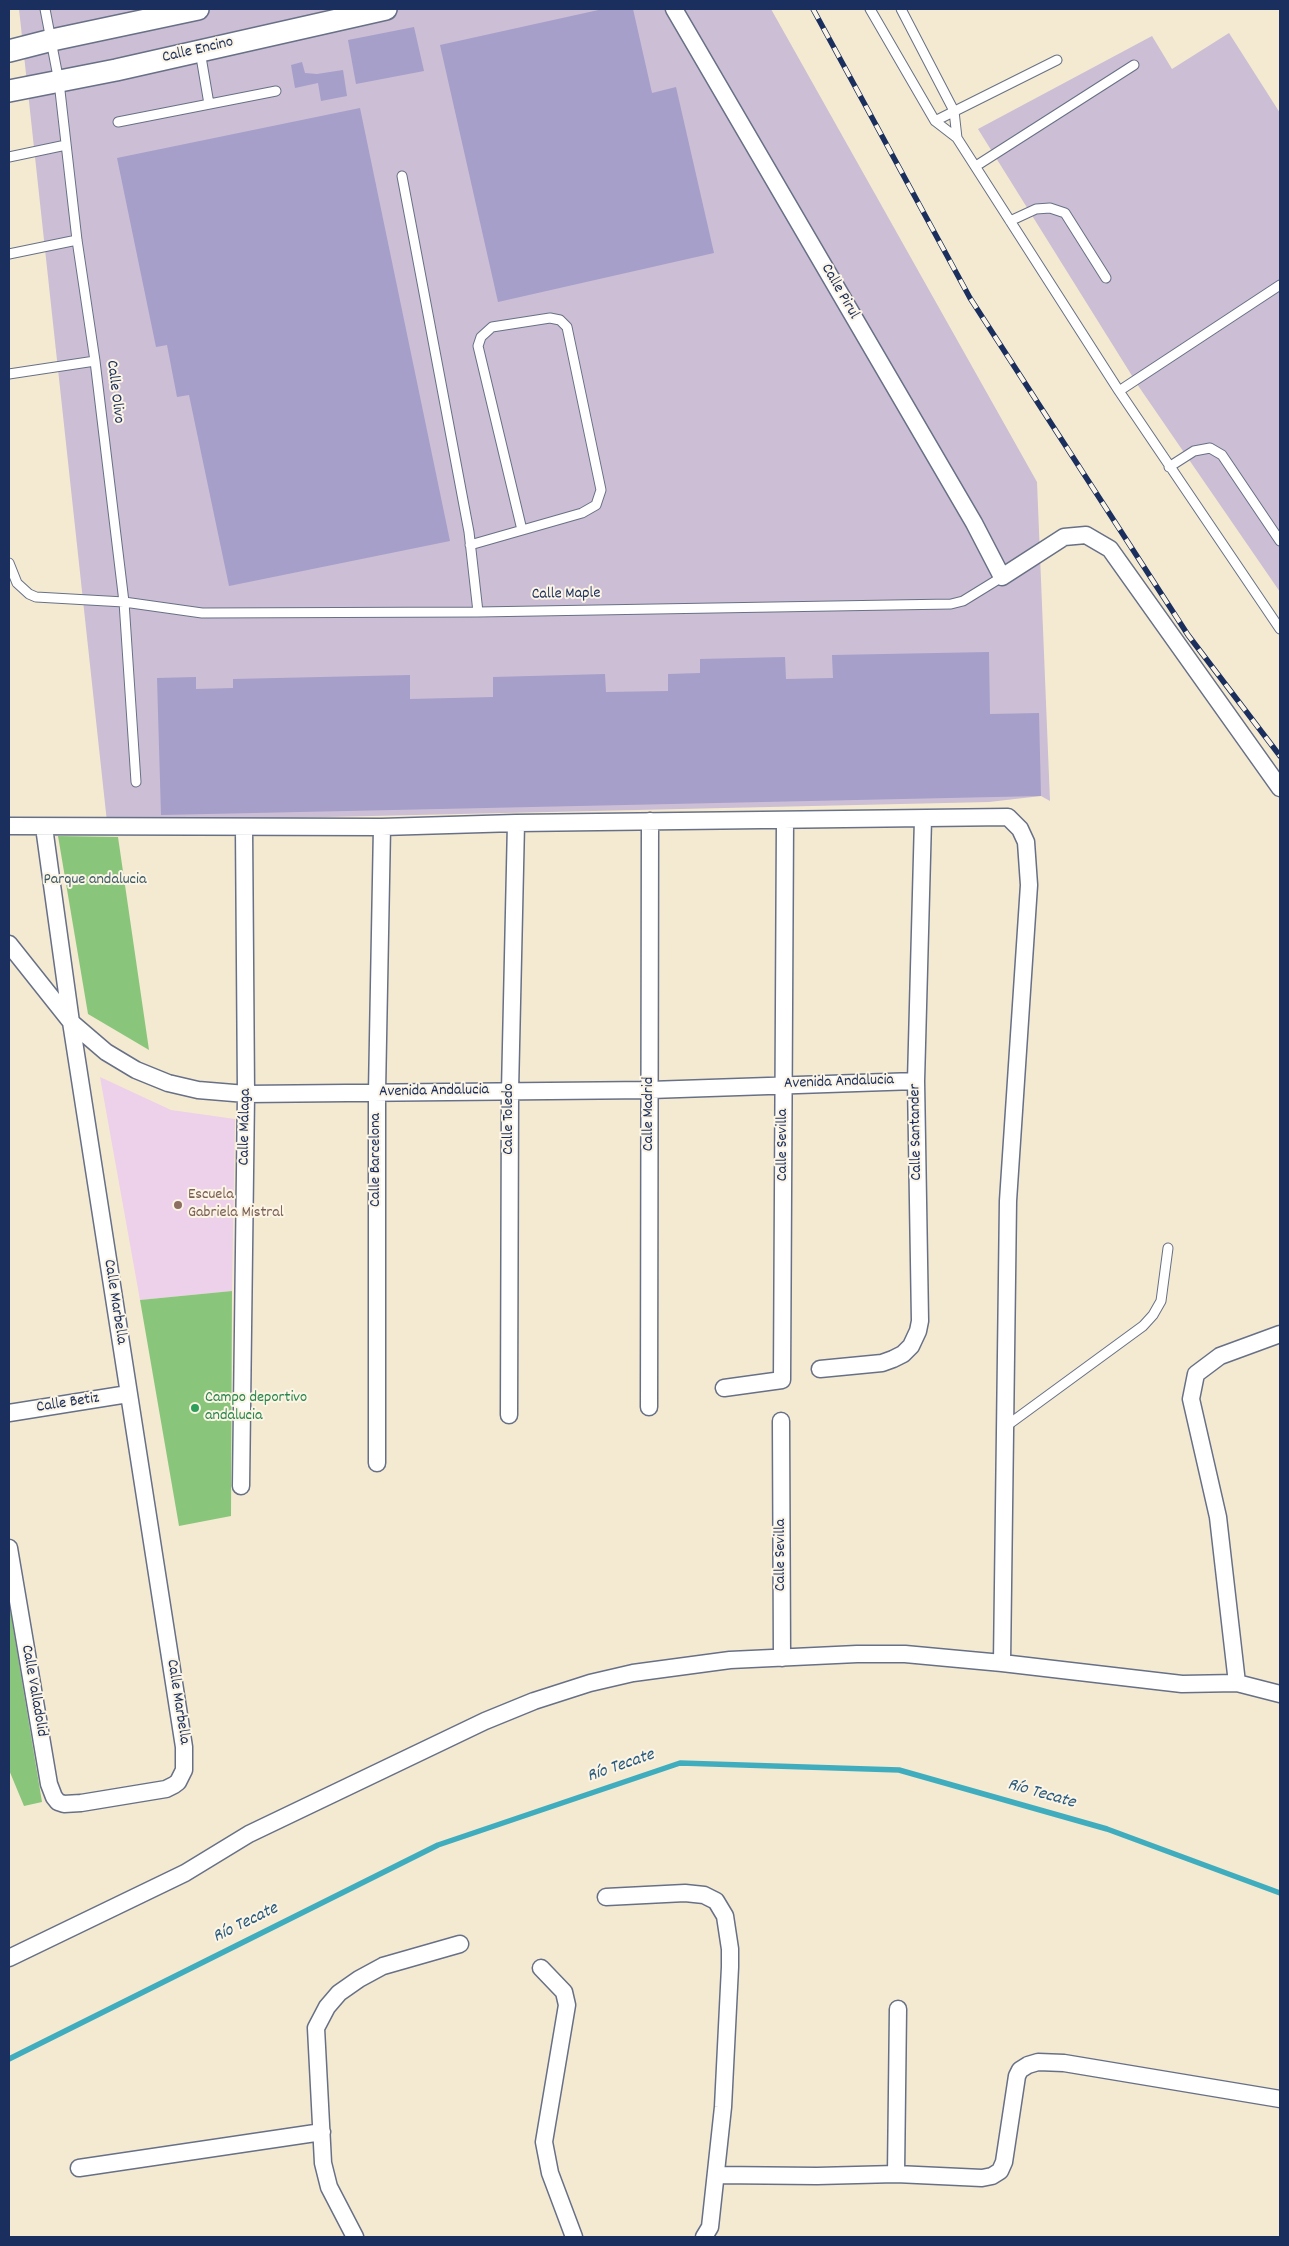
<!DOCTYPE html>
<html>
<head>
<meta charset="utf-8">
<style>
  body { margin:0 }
  #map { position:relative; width:1289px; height:2246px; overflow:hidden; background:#f4ead1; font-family:Dekko,sans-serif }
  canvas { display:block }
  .frame { position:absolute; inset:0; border:10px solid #1b2f5e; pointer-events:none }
</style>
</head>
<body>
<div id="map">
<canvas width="1289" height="2246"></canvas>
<div class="frame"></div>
</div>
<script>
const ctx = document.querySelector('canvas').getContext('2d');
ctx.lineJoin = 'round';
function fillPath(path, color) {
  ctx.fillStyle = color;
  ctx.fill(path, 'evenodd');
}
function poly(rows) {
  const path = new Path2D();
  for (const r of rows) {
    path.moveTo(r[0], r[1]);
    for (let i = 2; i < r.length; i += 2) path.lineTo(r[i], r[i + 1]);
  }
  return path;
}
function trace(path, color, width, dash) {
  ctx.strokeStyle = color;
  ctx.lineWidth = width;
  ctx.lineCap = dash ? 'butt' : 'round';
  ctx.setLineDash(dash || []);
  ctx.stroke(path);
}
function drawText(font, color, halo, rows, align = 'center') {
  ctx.font = font + ' Dekko,sans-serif';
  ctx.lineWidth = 4;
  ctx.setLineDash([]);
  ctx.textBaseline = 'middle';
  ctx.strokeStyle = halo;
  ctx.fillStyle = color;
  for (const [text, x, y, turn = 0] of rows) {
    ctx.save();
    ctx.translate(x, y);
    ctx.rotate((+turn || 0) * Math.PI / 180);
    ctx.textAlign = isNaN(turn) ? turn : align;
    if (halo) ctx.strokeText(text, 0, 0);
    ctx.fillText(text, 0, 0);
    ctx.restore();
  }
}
fillPath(poly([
  [100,1077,171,1110,235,1119,232,1291,140,1300]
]), '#edd0e9');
fillPath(poly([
  [19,9,771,9,1037,482,1050,801,1041,796,989,802,107,822],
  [1229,33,1280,113,1280,592,1139,387,978,129,1152,36,1172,69]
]), '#ccbed4');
fillPath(poly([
  [58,836,118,837,149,1050,88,1014],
  [232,1291,231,1516,179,1526,140,1300],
  [9,1603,42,1802,24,1806,9,1770]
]), '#89c67c');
trace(poly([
  [9,2059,438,1845,680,1763,899,1770,1107,1829,1280,1893]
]), '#40adbf', 5.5);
fillPath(poly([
  [603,9,633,9,652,93,676,87,714,253,498,302,440,45],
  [414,27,424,71,356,84,348,40],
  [302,62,305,73,317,74,343,70,347,96,321,101,318,83,295,88,291,65],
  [360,108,450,541,229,586,189,395,177,397,167,345,156,347,117,158],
  [989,652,990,714,1039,713,1041,796,161,815,157,678,196,677,196,689,233,688,233,679,410,675,410,699,493,697,493,677,605,674,606,692,668,691,668,674,700,673,700,659,785,657,786,679,833,678,832,655]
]), '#a59fca');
const service = poly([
  [45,9,59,82,77,240,95,361,124,602,136,782],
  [870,9,935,121,957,138,1119,391,1280,629],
  [901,9,954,111,957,138],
  [200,51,209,104],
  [935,121,1057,60],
  [118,122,276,91],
  [9,157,66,145],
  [976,166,1134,65],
  [402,176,469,532,478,612],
  [1010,221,1036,209,1050,208,1065,213,1106,278],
  [9,254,77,240],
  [9,374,95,361],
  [1119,391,1280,285],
  [1169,467,1194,451,1210,448,1222,455,1280,541],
  [470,545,582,513,596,505,601,490,567,327,560,320,550,318,492,327,481,337,478,346,522,530],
  [9,563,17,583,29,594,36,597,124,602,202,613,478,612,951,604,963,601,1002,577],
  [1005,1427,1143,1326,1153,1315,1161,1301,1168,1248]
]);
const minor = poly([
  [674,9,974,523,1002,577,1064,537,1086,535,1110,549,1280,788],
  [9,826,382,827,516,823,1008,817,1020,829,1026,842,1029,885,1008,1201,1002,1663],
  [9,944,71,1022,106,1052,136,1070,168,1083,198,1090,246,1094,650,1090,916,1081],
  [820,1369,882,1363,893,1359,903,1354,911,1346,918,1331,920,1321,916,1081,923,819],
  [724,1388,782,1380,785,820],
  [649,1407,650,821],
  [9,1413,128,1394],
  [509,1415,510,1091,516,823],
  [781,1421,782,1658],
  [377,1463,377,1092,382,827],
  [241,1486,246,1094,244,828],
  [9,1548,49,1784,54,1797,58,1802,64,1804,81,1803,166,1789,174,1785,178,1782,184,1770,184,1747,71,1022,44,827],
  [1237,1683,1218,1517,1191,1399,1196,1374,1220,1356,1280,1334],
  [606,1897,685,1893,704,1895,716,1901,725,1916,730,1949,730,1967,723,2107,710,2227,704,2237],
  [9,1958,185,1873,249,1834,485,1721,534,1701,590,1683,633,1673,730,1660,857,1654,905,1654,1002,1663,1182,1684,1237,1683,1280,1694],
  [541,1968,564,1992,567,2005,544,2142,550,2173,574,2237],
  [79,2168,322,2132],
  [896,2174,898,2009],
  [716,2175,817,2176,896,2174,982,2178,992,2176,1000,2171,1004,2162,1017,2076,1020,2070,1028,2065,1038,2062,1064,2063,1280,2099],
  [355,2237,329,2187,323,2163,316,2028,327,2007,339,1993,359,1979,383,1966,460,1944]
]);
const tertiary = poly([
  [9,51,52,40,198,9],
  [9,91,116,70,386,9]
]);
trace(service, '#677086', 11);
trace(minor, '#677086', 19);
trace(tertiary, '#677086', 24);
trace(service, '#fff', 9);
trace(minor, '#fff', 16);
trace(tertiary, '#fff', 21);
const rail = poly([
  [813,9,970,298,1188,635,1280,756]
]);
trace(rail, '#1b2f5e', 5.5);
trace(rail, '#fcf5e5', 4, [11]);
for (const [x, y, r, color] of [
  [178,1205,5,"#8d6e63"],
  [195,1408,5,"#2e9e5b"]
]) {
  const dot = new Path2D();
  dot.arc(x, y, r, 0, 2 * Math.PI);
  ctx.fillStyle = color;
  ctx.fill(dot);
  trace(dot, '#fcf5e5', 2);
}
drawText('16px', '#1b2f5e', '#fcf5e5', [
  ["Calle Encino",198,51,-13],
  ["Calle Pirul",839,292,60],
  ["Calle Olivo",114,392,83],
  ["Calle Maple",566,595,-1],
  ["Avenida Andalucia",839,1083,-2],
  ["Avenida Andalucia",434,1092,-1],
  ["Calle Madrid",650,1114,-90],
  ["Calle Toledo",510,1119,-90],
  ["Calle Málaga",246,1127,-89],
  ["Calle Santander",917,1132,-91],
  ["Calle Sevilla",784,1145,-90],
  ["Calle Barcelona",377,1160,-90],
  ["Calle Marbella",114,1302,81],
  ["Calle Betiz",68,1404,-9],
  ["Calle Sevilla",782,1555,-90],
  ["Calle Valladolid",33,1691,80],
  ["Calle Marbella",177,1702,81]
]);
drawText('16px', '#3c5c67', '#fcf5e5', [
  ["Parque andalucia",95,881]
]);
drawText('16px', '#785e54', '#fcf5e5', [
  ["Escuela",188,1196],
  ["Gabriela Mistral",188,1214]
], 'left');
drawText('16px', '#27864d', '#fcf5e5', [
  ["Campo deportivo",205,1399],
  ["andalucia",205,1417]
], 'left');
drawText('italic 18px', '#285b80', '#fcf5e5', [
  ["Río Tecate",621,1767,-19],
  ["Río Tecate",1041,1795,16],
  ["Río Tecate",246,1924,-26]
]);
</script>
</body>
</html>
